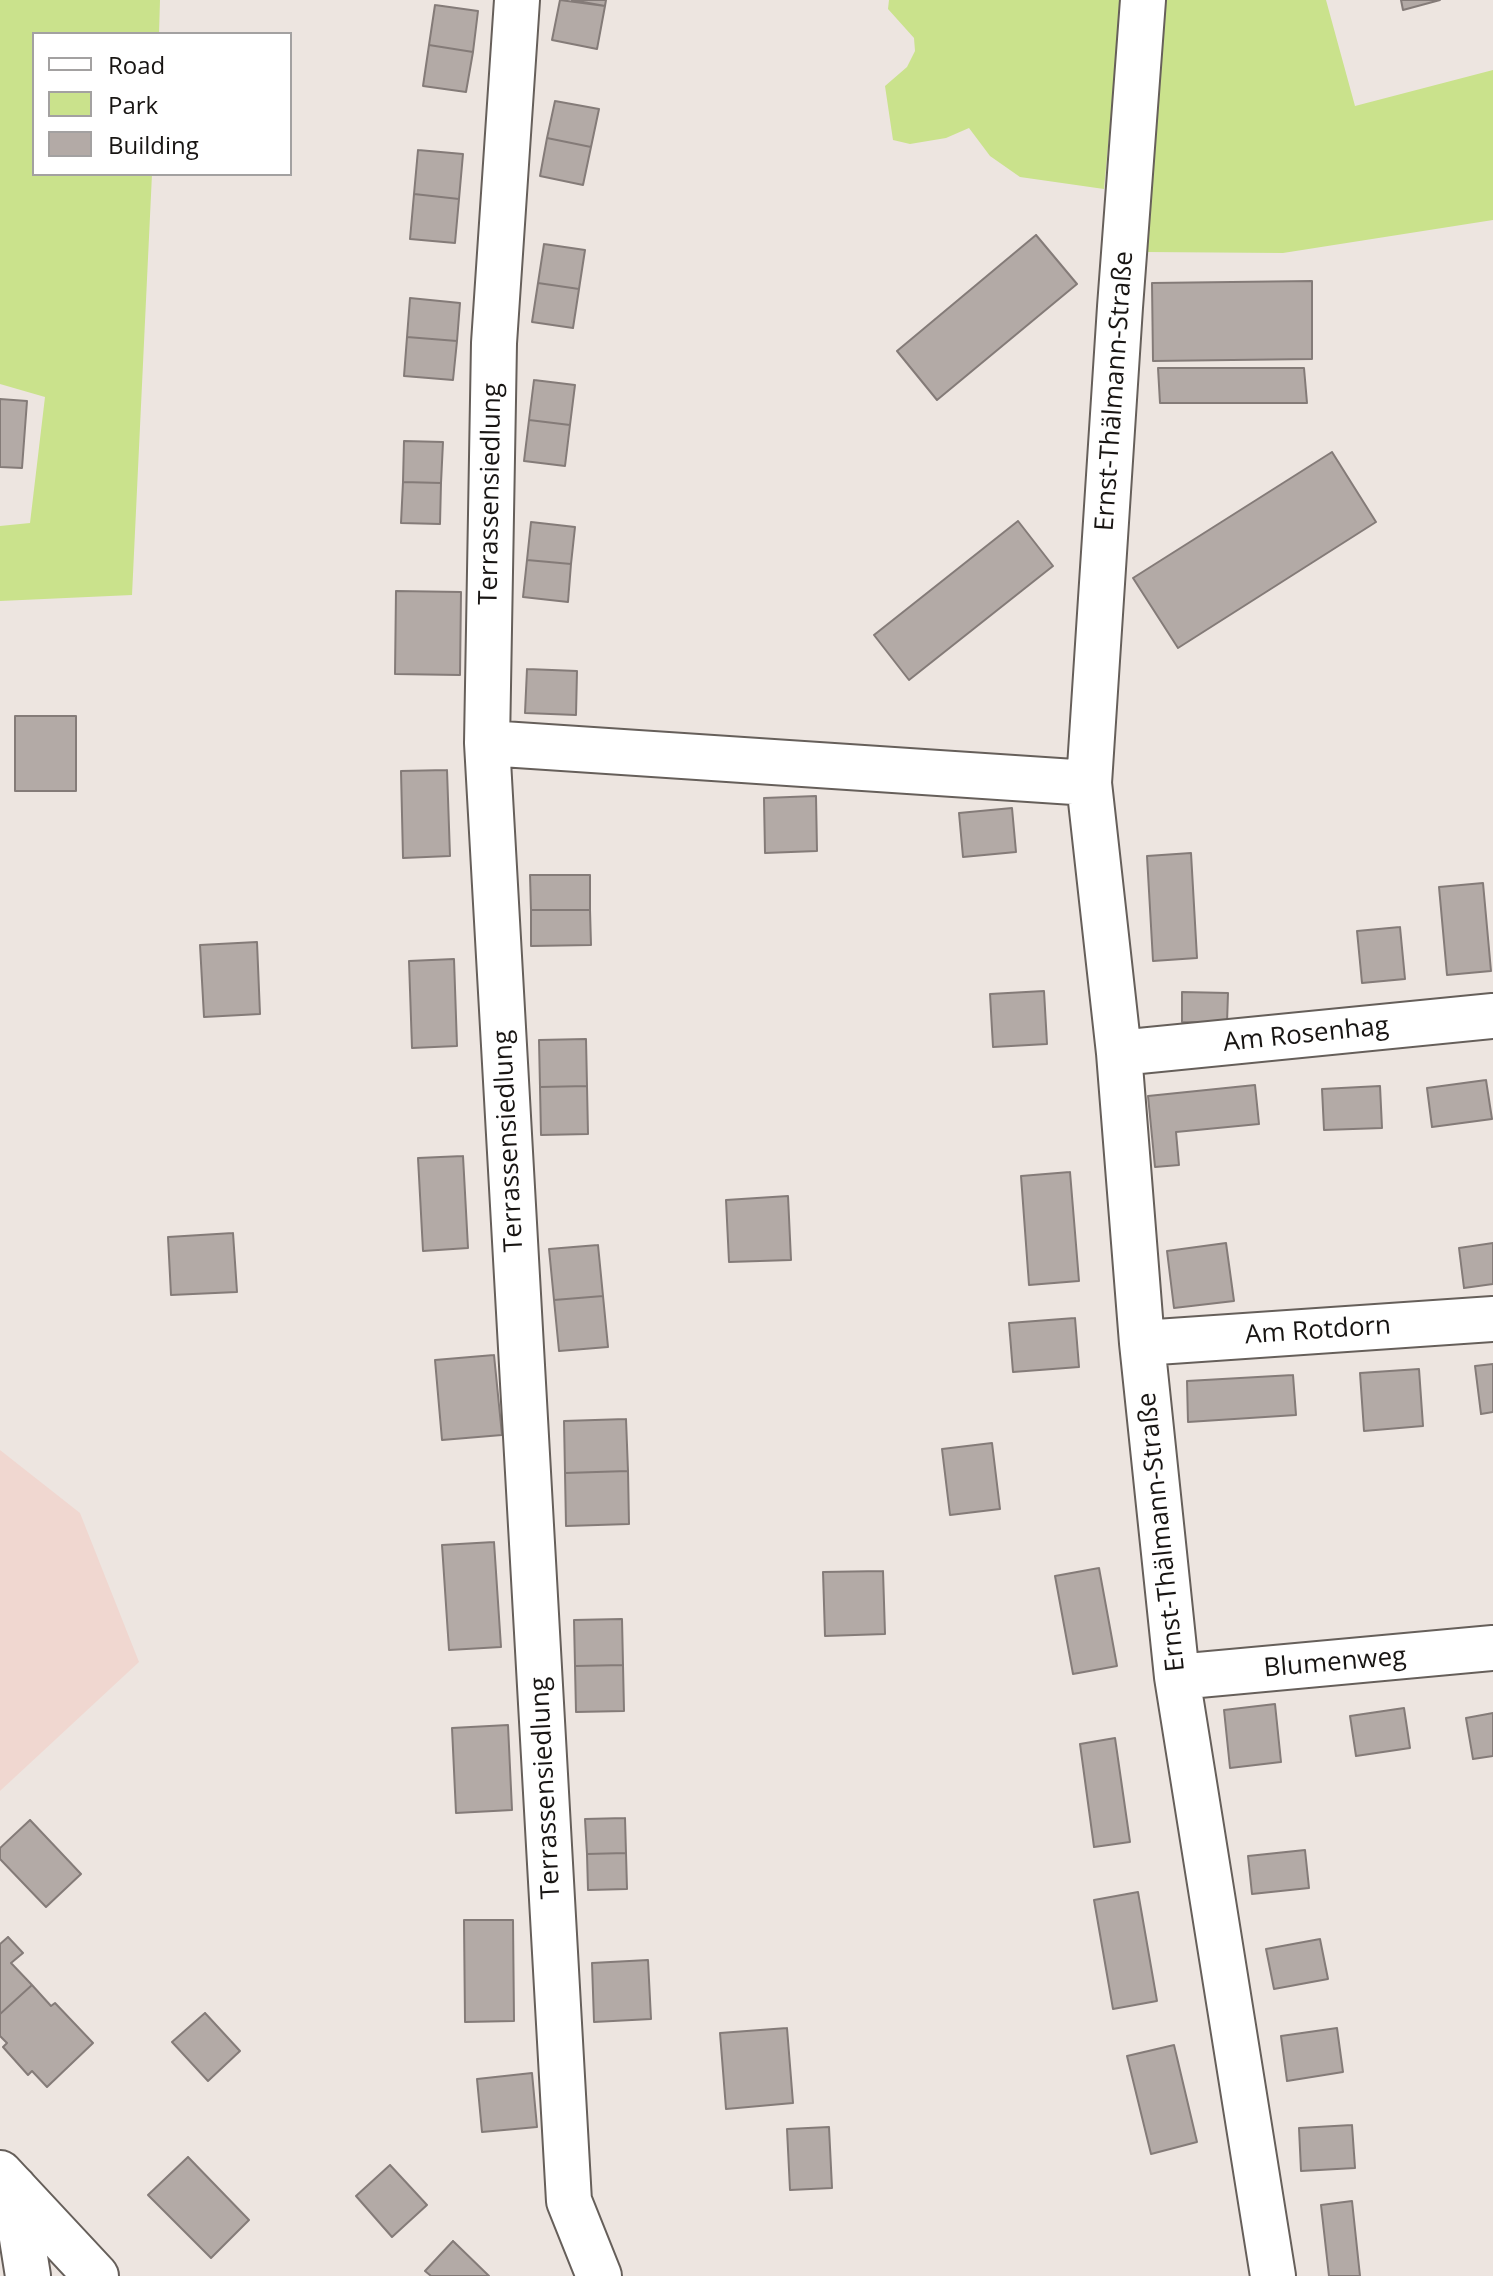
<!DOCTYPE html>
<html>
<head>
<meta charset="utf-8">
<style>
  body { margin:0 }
  #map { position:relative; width:1493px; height:2276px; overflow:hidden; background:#ede5e0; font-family:"Open Sans",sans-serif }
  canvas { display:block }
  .legend { position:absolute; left:32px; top:32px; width:260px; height:144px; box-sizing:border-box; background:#fff; border:2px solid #a3a1a1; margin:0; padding:10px 14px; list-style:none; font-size:24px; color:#181513 }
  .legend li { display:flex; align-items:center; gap:16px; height:40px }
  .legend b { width:40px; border:2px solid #a3a1a1 }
</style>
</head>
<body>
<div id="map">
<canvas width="1493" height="2276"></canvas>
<ul class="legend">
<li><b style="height:10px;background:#fff"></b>Road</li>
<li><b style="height:22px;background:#cae28c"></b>Park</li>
<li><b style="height:22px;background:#b3aaa6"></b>Building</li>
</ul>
</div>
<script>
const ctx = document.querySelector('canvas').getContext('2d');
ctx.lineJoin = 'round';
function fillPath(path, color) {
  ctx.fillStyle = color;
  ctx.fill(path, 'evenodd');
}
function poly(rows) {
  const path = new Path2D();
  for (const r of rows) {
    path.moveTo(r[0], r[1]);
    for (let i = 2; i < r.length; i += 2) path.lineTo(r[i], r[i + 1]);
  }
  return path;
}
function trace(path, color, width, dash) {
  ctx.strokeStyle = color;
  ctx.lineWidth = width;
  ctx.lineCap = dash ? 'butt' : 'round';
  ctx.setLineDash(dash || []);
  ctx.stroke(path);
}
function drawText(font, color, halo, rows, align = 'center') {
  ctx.font = font + ' "Open Sans",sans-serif';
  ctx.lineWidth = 6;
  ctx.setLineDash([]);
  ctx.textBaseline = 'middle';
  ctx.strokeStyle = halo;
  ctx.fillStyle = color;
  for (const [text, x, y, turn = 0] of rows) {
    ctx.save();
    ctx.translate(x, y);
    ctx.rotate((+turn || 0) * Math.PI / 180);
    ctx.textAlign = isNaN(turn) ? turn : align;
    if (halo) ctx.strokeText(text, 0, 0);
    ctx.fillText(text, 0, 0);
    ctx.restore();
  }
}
fillPath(poly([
  [0,1450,80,1513,139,1662,0,1791]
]), '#f0d7d0');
fillPath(poly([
  [0,0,160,0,159,34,34,34,34,174,152,174,132,595,0,601,0,526,30,523,45,397,0,384],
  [889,0,1122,0,1104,189,1020,177,990,156,969,128,946,138,910,144,893,140,885,86,907,67,915,51,914,38,888,9],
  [1162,0,1326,0,1355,106,1493,70,1493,220,1283,253,1146,252]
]), '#cae28c');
const building = poly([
  [560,0,605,6,597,49,552,40,560,0],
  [572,0,606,0,605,6,572,0],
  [1401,0,1440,0,1403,10,1401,0],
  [435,5,478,11,473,52,429,45,435,5],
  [429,45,473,52,466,92,423,86,429,45],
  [555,101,599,109,591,147,547,138,555,101],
  [547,138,591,147,583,185,540,176,547,138],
  [418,150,463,154,459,199,414,194,418,150],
  [414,194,459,199,455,243,410,239,414,194],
  [1036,235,1077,284,937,400,897,351,1036,235],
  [544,244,585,250,579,289,538,283,544,244],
  [1312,281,1312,359,1153,361,1152,283,1312,281],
  [538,283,579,289,573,328,532,322,538,283],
  [410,298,460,303,457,341,407,337,410,298],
  [407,337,457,341,453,380,404,376,407,337],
  [1158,368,1304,368,1307,403,1160,403,1158,368],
  [534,380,575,385,570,425,529,420,534,380],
  [0,399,27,401,22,468,0,467,0,399],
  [529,420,570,425,565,466,524,461,529,420],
  [404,441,443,442,441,483,403,482,404,441],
  [1332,452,1376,522,1178,648,1133,578,1332,452],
  [403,482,441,483,440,524,401,523,403,482],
  [1018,521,1053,566,909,680,874,635,1018,521],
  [531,522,575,527,571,564,527,560,531,522],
  [527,560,571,564,568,602,523,597,527,560],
  [396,591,461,592,460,675,395,674,396,591],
  [527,669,577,671,576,715,525,713,527,669],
  [15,716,76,716,76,791,15,791,15,716],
  [447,770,450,856,403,858,401,771,447,770],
  [816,796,817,851,765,853,764,798,816,796],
  [1012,808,1016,852,963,857,959,813,1012,808],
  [1191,853,1197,958,1153,961,1147,856,1191,853],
  [530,875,590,875,590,910,531,910,530,875],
  [1483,883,1491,971,1447,975,1439,887,1483,883],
  [531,910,590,910,591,945,531,946,531,910],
  [1400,927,1405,979,1362,983,1357,931,1400,927],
  [257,942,260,1014,204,1017,200,945,257,942],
  [454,959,457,1046,412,1048,409,961,454,959],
  [1044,991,1047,1044,993,1047,990,994,1044,991],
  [1182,992,1228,993,1227,1023,1182,1022,1182,992],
  [586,1039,587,1086,540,1087,539,1040,586,1039],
  [1486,1080,1492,1119,1432,1127,1427,1088,1486,1080],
  [1255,1085,1259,1124,1176,1132,1179,1165,1155,1167,1148,1096,1255,1085],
  [587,1086,588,1134,541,1135,540,1087,587,1086],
  [1380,1086,1382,1128,1324,1130,1322,1089,1380,1086],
  [463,1156,468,1248,423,1251,418,1158,463,1156],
  [1070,1172,1079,1281,1029,1285,1021,1176,1070,1172],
  [788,1196,791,1260,729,1262,726,1200,788,1196],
  [233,1233,237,1292,171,1295,168,1237,233,1233],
  [1226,1243,1234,1301,1174,1308,1167,1251,1226,1243],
  [1493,1243,1493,1284,1464,1288,1459,1248,1493,1243],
  [598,1245,603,1296,554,1300,549,1249,598,1245],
  [603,1296,608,1347,559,1351,554,1300,603,1296],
  [1075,1318,1079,1367,1013,1372,1009,1323,1075,1318],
  [494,1355,502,1435,442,1440,435,1360,494,1355],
  [1493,1364,1493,1412,1481,1414,1475,1366,1493,1364],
  [1419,1369,1423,1426,1364,1431,1360,1373,1419,1369],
  [1293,1375,1296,1415,1188,1422,1187,1381,1293,1375],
  [626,1419,628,1471,565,1473,564,1421,626,1419],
  [992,1443,1000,1509,950,1515,942,1449,992,1443],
  [628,1471,629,1524,566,1526,565,1473,628,1471],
  [494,1542,501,1647,449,1650,442,1545,494,1542],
  [1099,1568,1117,1666,1073,1674,1055,1576,1099,1568],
  [883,1571,885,1634,825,1636,823,1572,883,1571],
  [622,1619,623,1665,575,1666,574,1620,622,1619],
  [623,1665,624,1711,576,1712,575,1666,623,1665],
  [1275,1704,1281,1762,1230,1768,1224,1710,1275,1704],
  [1404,1708,1410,1748,1356,1756,1350,1716,1404,1708],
  [1493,1713,1493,1756,1473,1759,1466,1718,1493,1713],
  [508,1725,512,1810,456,1813,452,1728,508,1725],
  [1115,1738,1130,1842,1094,1847,1080,1744,1115,1738],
  [625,1818,626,1853,587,1854,585,1819,625,1818],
  [30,1820,81,1874,46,1907,0,1859,0,1848,30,1820],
  [1305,1850,1309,1888,1252,1894,1248,1856,1305,1850],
  [626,1853,627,1889,588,1890,587,1854,626,1853],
  [1138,1892,1157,2001,1113,2009,1094,1900,1138,1892],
  [464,1920,513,1920,514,2021,465,2022,464,1920],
  [8,1937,23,1953,11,1963,32,1985,0,2014,0,1944,8,1937],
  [1320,1939,1328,1979,1274,1989,1266,1949,1320,1939],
  [648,1960,651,2019,594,2022,592,1963,648,1960],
  [32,1985,51,2006,55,2003,93,2043,47,2087,32,2071,28,2075,3,2047,7,2043,0,2036,0,2014,32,1985],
  [205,2013,240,2051,208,2081,172,2042,205,2013],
  [787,2028,793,2103,726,2109,720,2033,787,2028],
  [1337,2028,1343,2072,1287,2081,1281,2036,1337,2028],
  [1174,2045,1197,2142,1151,2154,1127,2056,1174,2045],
  [532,2073,537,2127,482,2132,477,2079,532,2073],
  [1352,2125,1355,2168,1301,2171,1299,2128,1352,2125],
  [829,2127,832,2188,790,2190,787,2129,829,2127],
  [188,2157,249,2220,211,2258,148,2195,188,2157],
  [390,2165,427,2205,392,2237,356,2196,390,2165],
  [1352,2201,1360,2276,1329,2276,1321,2205,1352,2201],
  [453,2241,489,2276,431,2276,425,2271,453,2241]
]);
fillPath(building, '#b3aaa6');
trace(building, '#847b78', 2);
const minor = poly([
  [517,0,494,343,487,743,569,2201,599,2276],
  [1143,0,1120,307,1089,783,1119,1053,1142,1343,1177,1677,1273,2276],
  [487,743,1089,783],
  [1119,1053,1493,1016],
  [1142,1343,1493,1319],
  [1177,1677,1493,1648],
  [14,2188,28,2276]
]);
const major = poly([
  [0,2173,96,2276]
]);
trace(minor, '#665f5a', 48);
trace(major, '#665f5a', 48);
trace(minor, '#fff', 44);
trace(major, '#fff', 44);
drawText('26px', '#181513', '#fff', [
  ["Ernst-Thälmann-Straße",1115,391,-86],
  ["Terrassensiedlung",491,494,-89],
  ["Am Rosenhag",1306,1035,-6],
  ["Terrassensiedlung",509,1141,-93],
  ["Am Rotdorn",1318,1331,-4],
  ["Ernst-Thälmann-Straße",1162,1532,-96],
  ["Blumenweg",1335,1663,-5],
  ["Terrassensiedlung",546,1788,-93]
]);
</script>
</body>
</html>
